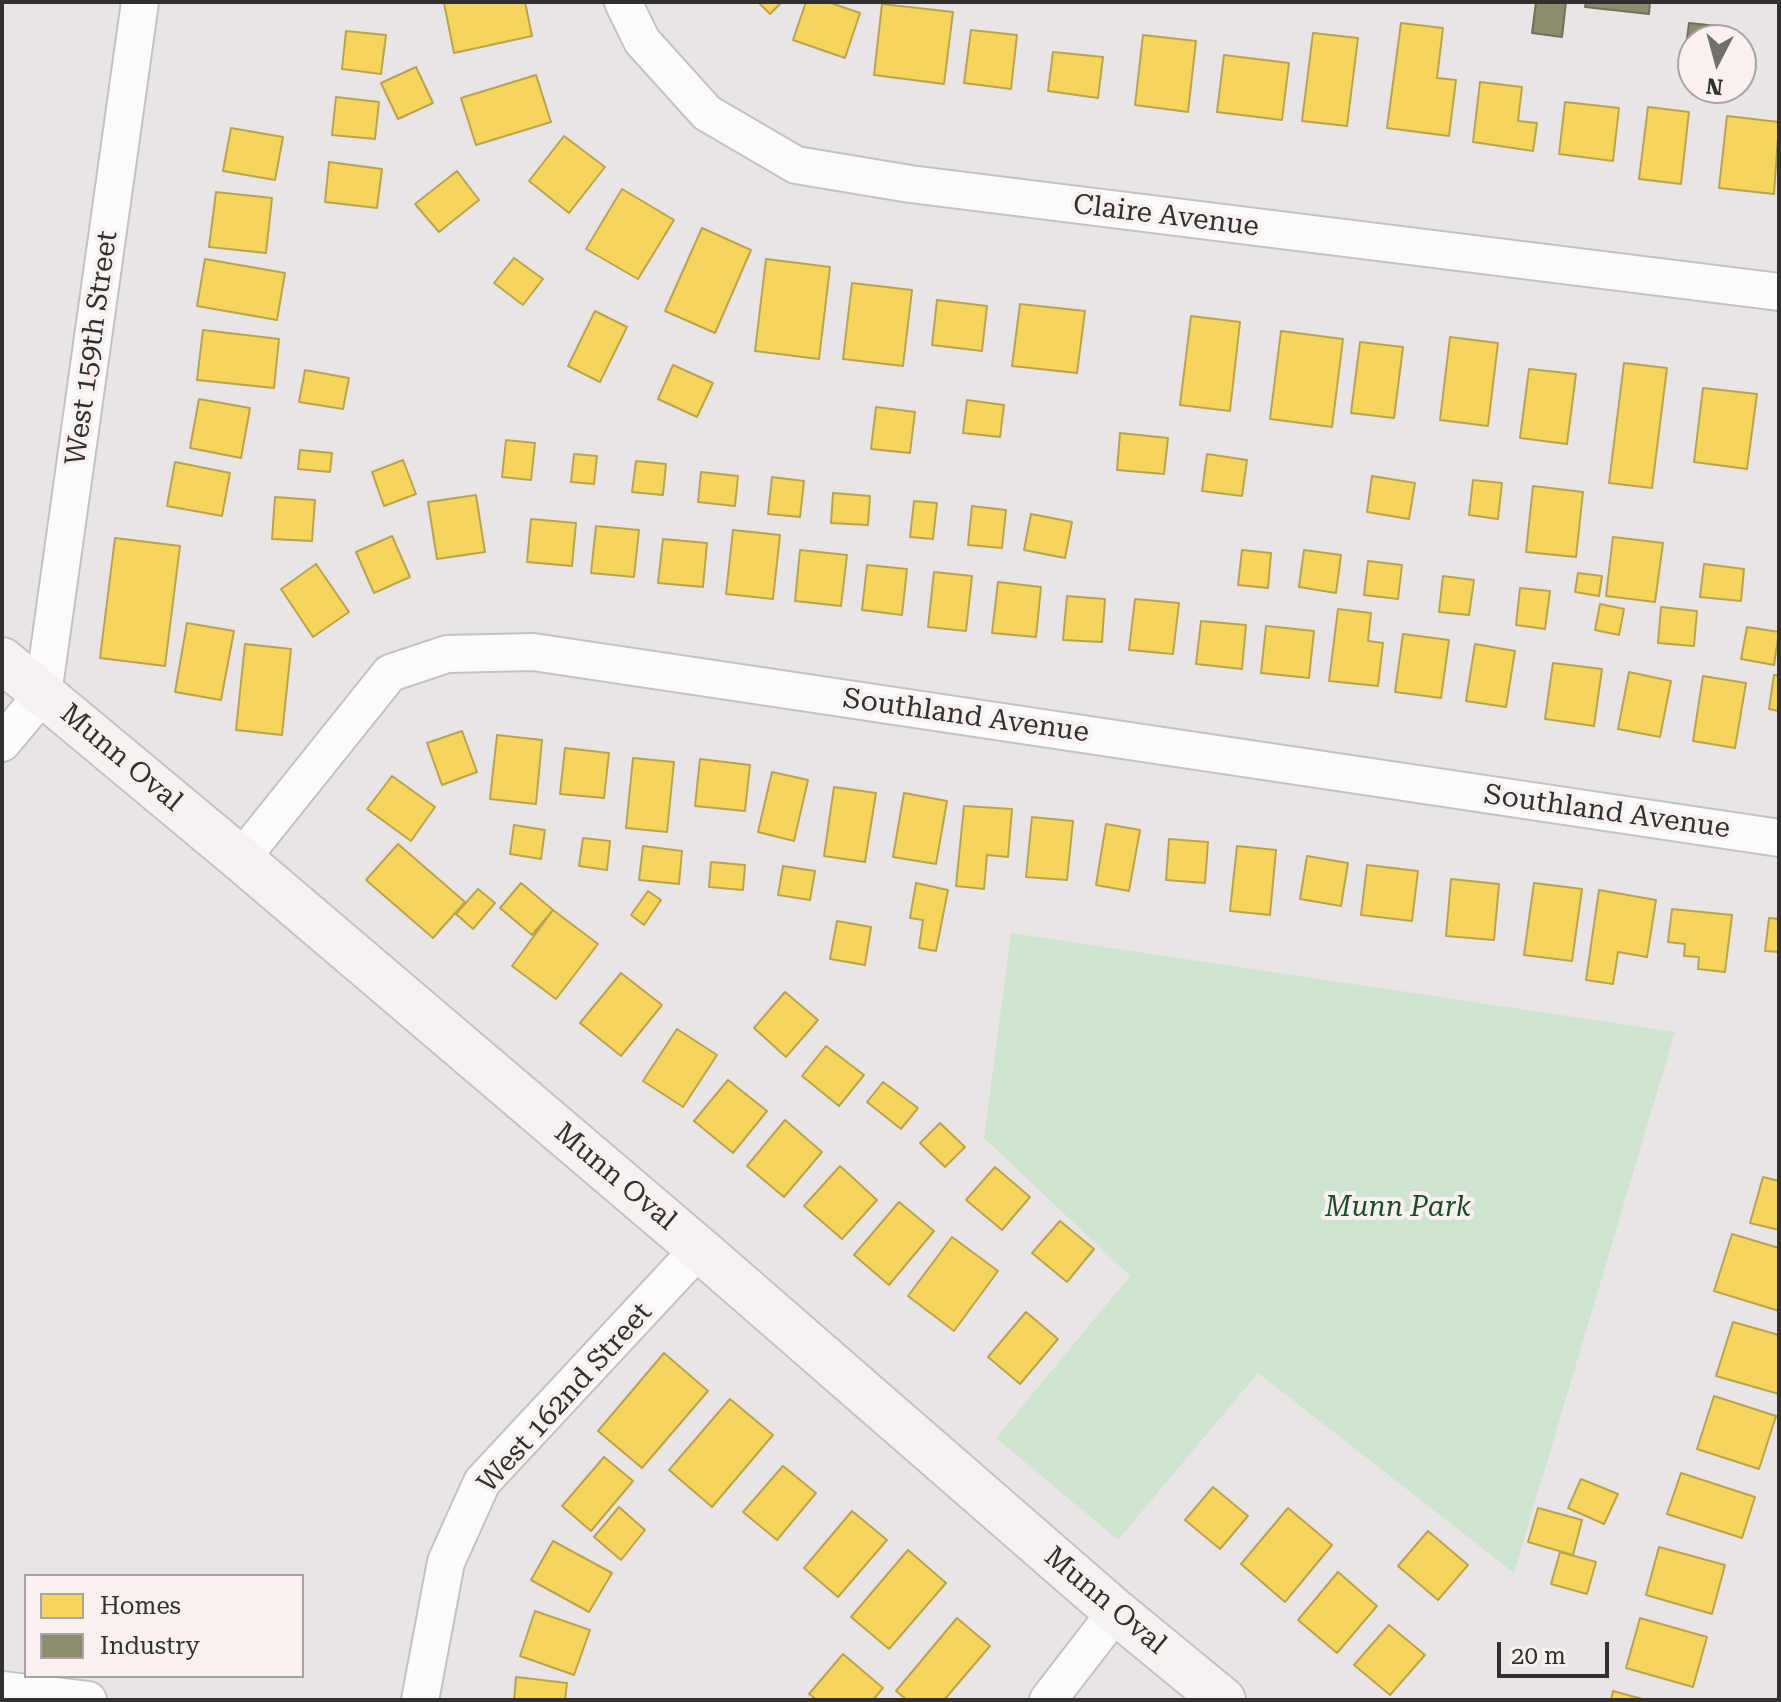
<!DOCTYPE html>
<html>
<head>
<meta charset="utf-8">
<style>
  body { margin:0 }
  #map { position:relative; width:1781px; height:1702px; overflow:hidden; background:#eae5e5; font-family:"Roboto Serif",serif }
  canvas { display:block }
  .frame { position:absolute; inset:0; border:4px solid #322f2f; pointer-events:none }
  .legend { position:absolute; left:24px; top:1574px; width:280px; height:104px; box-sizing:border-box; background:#f9f1f0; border:2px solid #a9a3a3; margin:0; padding:10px 14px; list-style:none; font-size:24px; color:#322f2f }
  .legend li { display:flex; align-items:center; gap:16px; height:40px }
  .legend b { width:40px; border:2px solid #a9a3a3 }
  .north { position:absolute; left:1677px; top:24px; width:80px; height:80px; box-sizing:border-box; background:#f9f1f0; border:2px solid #a9a3a3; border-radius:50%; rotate:186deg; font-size:22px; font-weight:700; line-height:32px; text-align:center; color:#322f2f }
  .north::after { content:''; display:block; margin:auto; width:28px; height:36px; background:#726f6f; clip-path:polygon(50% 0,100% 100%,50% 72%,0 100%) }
  .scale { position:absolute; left:1497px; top:1642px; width:112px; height:36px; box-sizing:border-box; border:4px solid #322f2f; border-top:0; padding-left:10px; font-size:24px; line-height:28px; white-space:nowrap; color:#322f2f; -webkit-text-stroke:6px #f9f1f0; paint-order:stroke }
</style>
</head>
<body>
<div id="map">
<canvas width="1781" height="1702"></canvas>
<div class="frame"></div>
<ul class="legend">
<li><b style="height:22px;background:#f6d55c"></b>Homes</li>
<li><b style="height:22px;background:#8c8c6e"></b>Industry</li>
</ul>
<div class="north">N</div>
<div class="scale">20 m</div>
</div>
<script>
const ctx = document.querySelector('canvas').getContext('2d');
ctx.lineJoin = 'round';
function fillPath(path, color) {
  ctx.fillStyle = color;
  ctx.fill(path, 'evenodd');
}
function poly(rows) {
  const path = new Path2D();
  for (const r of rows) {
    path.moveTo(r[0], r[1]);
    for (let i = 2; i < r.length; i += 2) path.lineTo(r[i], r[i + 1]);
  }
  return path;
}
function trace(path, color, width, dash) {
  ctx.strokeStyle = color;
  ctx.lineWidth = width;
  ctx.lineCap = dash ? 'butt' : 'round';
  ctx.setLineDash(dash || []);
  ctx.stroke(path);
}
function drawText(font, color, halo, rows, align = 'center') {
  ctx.font = font + ' "Roboto Serif",serif';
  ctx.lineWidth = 8;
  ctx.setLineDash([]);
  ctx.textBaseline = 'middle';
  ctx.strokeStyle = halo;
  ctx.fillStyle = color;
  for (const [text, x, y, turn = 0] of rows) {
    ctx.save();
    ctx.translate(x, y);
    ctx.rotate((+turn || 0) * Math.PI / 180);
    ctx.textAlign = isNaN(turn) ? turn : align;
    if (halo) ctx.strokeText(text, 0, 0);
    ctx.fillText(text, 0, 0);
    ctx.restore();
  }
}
fillPath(poly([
  [1011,933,1675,1032,1514,1573,1258,1373,1118,1540,996,1438,1130,1276,984,1138]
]), '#cee4d0');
const homes = poly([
  [525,2,532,36,454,53,444,3,525,2],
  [758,2,782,2,770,14,758,2],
  [806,2,828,2,860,13,845,58,793,40,806,2],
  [882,4,953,12,944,84,874,75,882,4],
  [1401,23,1443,28,1437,78,1456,80,1449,136,1387,128,1401,23],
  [971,30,1017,35,1011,89,964,83,971,30],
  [346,31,386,35,381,74,342,69,346,31],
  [1313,33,1358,38,1347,126,1302,121,1313,33],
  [1143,35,1196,41,1188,112,1135,105,1143,35],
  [1053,52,1103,57,1098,98,1048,91,1053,52],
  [1224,55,1289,63,1282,120,1217,112,1224,55],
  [416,67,433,103,398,119,381,83,416,67],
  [536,75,551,122,476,145,461,98,536,75],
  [1480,82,1522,87,1518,121,1537,123,1533,151,1473,142,1480,82],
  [336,97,379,102,375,139,332,135,336,97],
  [1565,102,1619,108,1613,161,1559,154,1565,102],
  [1648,107,1689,112,1681,184,1639,179,1648,107],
  [1727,116,1779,122,1774,194,1719,188,1727,116],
  [231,128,283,137,275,180,223,171,231,128],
  [564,136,605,167,569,213,529,181,564,136],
  [329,162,382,169,377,208,325,202,329,162],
  [457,171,479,200,439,232,415,204,457,171],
  [622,189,674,220,638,279,586,249,622,189],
  [216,192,272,198,266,253,209,247,216,192],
  [702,228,751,250,715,333,665,311,702,228],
  [514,258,543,279,523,305,494,283,514,258],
  [205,259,285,273,277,320,197,306,205,259],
  [766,259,830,267,819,359,755,351,766,259],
  [852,283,912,290,903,366,843,359,852,283],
  [937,300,987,306,982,351,932,345,937,300],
  [1020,304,1085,311,1077,373,1012,366,1020,304],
  [595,311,627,327,600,382,568,366,595,311],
  [1191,316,1240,322,1230,411,1180,405,1191,316],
  [203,330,279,339,274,388,197,380,203,330],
  [1281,331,1343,339,1332,427,1270,419,1281,331],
  [1450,337,1498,343,1488,426,1440,420,1450,337],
  [1360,342,1403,347,1394,418,1351,413,1360,342],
  [1624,363,1667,368,1652,488,1609,483,1624,363],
  [673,365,713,383,697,417,658,399,673,365],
  [1529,369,1576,374,1567,444,1520,438,1529,369],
  [305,370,349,378,343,409,299,402,305,370],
  [1703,388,1757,394,1747,469,1694,462,1703,388],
  [199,399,250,408,241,458,190,448,199,399],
  [967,400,1004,405,1000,437,963,433,967,400],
  [876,407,915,412,910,453,871,449,876,407],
  [1120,433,1168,438,1164,474,1117,470,1120,433],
  [506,440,535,443,531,480,502,477,506,440],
  [300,450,332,453,330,472,298,469,300,450],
  [574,454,597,456,594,484,571,482,574,454],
  [1207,454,1247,460,1242,496,1202,491,1207,454],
  [403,460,416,494,384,506,372,472,403,460],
  [636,461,666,464,663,495,632,492,636,461],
  [175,462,230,473,222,516,167,506,175,462],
  [701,472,738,476,735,506,698,502,701,472],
  [1372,476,1415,483,1409,519,1367,512,1372,476],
  [772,477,804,481,800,517,768,514,772,477],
  [1473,480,1502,483,1498,519,1469,515,1473,480],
  [1533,486,1583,492,1576,557,1526,552,1533,486],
  [833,493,870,496,868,525,831,523,833,493],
  [476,495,485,552,437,559,428,502,476,495],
  [275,497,315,500,312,541,272,539,275,497],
  [914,501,937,503,933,539,910,537,914,501],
  [972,506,1006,510,1002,548,968,545,972,506],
  [1031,514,1072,522,1065,558,1024,550,1031,514],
  [531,519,576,523,572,566,527,562,531,519],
  [596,526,639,530,634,577,591,573,596,526],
  [733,530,780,535,773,599,726,594,733,530],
  [392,536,410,577,374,593,356,552,392,536],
  [1613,537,1663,543,1655,602,1606,596,1613,537],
  [115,538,180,546,165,666,100,658,115,538],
  [663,539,707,543,703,587,658,583,663,539],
  [800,550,847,555,841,606,795,601,800,550],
  [1242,550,1271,553,1268,588,1238,585,1242,550],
  [1304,550,1341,555,1336,593,1299,587,1304,550],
  [1368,561,1402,565,1398,599,1364,595,1368,561],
  [316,564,349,612,313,637,281,589,316,564],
  [1704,564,1744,569,1741,601,1700,597,1704,564],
  [867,565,907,569,902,615,862,610,867,565],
  [934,572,972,576,966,631,928,627,934,572],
  [1578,573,1602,576,1599,596,1575,592,1578,573],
  [1443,576,1474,580,1469,615,1439,612,1443,576],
  [998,582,1041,587,1036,637,992,633,998,582],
  [1520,588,1550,591,1545,629,1516,625,1520,588],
  [1067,596,1105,599,1102,642,1063,640,1067,596],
  [1135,599,1179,603,1173,654,1129,650,1135,599],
  [1600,604,1624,609,1619,635,1595,630,1600,604],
  [1661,607,1697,611,1694,646,1658,643,1661,607],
  [1338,609,1371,613,1368,641,1383,643,1378,686,1329,681,1338,609],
  [1201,621,1246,625,1242,669,1196,664,1201,621],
  [187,623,234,631,221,700,175,692,187,623],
  [1266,626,1314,631,1309,678,1261,673,1266,626],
  [1747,627,1779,632,1774,665,1741,659,1747,627],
  [1403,634,1449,640,1441,698,1395,692,1403,634],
  [245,644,291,649,282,735,236,730,245,644],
  [1475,644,1515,651,1506,707,1466,701,1475,644],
  [1553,663,1602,669,1594,726,1545,719,1553,663],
  [1629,672,1671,681,1660,737,1618,729,1629,672],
  [1774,675,1779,676,1779,711,1769,709,1774,675],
  [1703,676,1746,683,1735,748,1693,741,1703,676],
  [462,731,477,772,442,785,427,743,462,731],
  [497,735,542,740,536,804,490,799,497,735],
  [565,748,609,753,604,798,560,794,565,748],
  [633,758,674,762,667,832,626,828,633,758],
  [700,759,750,765,745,811,695,806,700,759],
  [772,772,808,780,794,841,758,832,772,772],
  [392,776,435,807,411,841,367,809,392,776],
  [834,787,876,793,865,862,824,856,834,787],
  [904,793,947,801,936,864,893,857,904,793],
  [964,806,1012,809,1008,857,987,855,984,889,956,886,964,806],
  [1032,817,1073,821,1067,880,1026,877,1032,817],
  [1106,824,1140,830,1129,891,1096,885,1106,824],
  [514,825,545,830,541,859,510,854,514,825],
  [583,838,610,841,607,870,579,866,583,838],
  [1169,839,1208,842,1205,883,1166,880,1169,839],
  [398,844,465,902,433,938,366,880,398,844],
  [643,846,682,851,679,884,639,880,643,846],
  [1237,846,1276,850,1270,915,1230,911,1237,846],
  [1307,856,1348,863,1341,906,1300,899,1307,856],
  [711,862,745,865,743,890,709,887,711,862],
  [1367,865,1418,871,1412,921,1361,915,1367,865],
  [783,866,815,871,810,900,778,895,783,866],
  [1451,879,1499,884,1494,940,1446,936,1451,879],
  [521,883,553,910,532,935,500,908,521,883],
  [916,883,948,890,936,951,919,948,923,920,910,918,916,883],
  [1534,883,1582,889,1572,961,1524,955,1534,883],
  [478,889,495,903,473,929,456,914,478,889],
  [1599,890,1656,900,1647,957,1618,952,1613,984,1586,980,1599,890],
  [648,891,661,900,644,925,631,915,648,891],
  [1672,909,1732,915,1725,972,1698,969,1699,957,1684,956,1685,944,1668,942,1672,909],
  [553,910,598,944,556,999,512,966,553,910],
  [1769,918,1779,919,1779,952,1765,951,1769,918],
  [837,921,871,927,865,965,830,959,837,921],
  [621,973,662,1005,621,1056,580,1023,621,973],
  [785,992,818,1020,786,1057,754,1028,785,992],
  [677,1029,717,1055,683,1107,643,1081,677,1029],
  [826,1046,864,1075,839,1106,802,1076,826,1046],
  [728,1080,767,1111,733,1153,694,1121,728,1080],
  [883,1082,918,1108,901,1129,867,1102,883,1082],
  [785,1120,822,1152,784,1197,747,1166,785,1120],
  [940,1123,965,1147,945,1167,920,1143,940,1123],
  [840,1166,877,1200,842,1239,804,1206,840,1166],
  [995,1167,1030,1197,1002,1230,966,1200,995,1167],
  [1763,1177,1779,1181,1779,1230,1750,1223,1763,1177],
  [899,1202,934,1231,889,1285,854,1255,899,1202],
  [1060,1221,1094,1249,1067,1282,1032,1253,1060,1221],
  [1732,1234,1779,1248,1779,1311,1714,1291,1732,1234],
  [952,1237,998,1271,954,1331,908,1296,952,1237],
  [1026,1312,1058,1339,1020,1384,988,1357,1026,1312],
  [1733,1322,1779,1335,1779,1394,1716,1376,1733,1322],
  [664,1353,708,1391,642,1468,598,1431,664,1353],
  [1714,1396,1776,1416,1759,1469,1697,1449,1714,1396],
  [730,1399,773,1435,712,1507,669,1470,730,1399],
  [604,1457,633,1481,591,1531,562,1506,604,1457],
  [783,1466,816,1493,777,1540,743,1512,783,1466],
  [1681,1473,1755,1497,1742,1538,1667,1514,1681,1473],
  [1581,1479,1618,1494,1604,1524,1568,1508,1581,1479],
  [1213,1487,1248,1516,1220,1549,1185,1520,1213,1487],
  [619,1507,645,1530,621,1560,594,1537,619,1507],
  [1288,1508,1332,1545,1285,1602,1241,1564,1288,1508],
  [1538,1508,1582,1520,1573,1555,1528,1542,1538,1508],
  [852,1511,887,1540,838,1597,804,1568,852,1511],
  [1428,1531,1468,1565,1438,1600,1398,1566,1428,1531],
  [553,1541,612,1573,589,1612,531,1580,553,1541],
  [1659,1547,1725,1565,1712,1614,1646,1595,1659,1547],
  [908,1550,946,1583,889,1649,851,1617,908,1550],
  [1560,1552,1596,1562,1587,1594,1551,1584,1560,1552],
  [1338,1572,1377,1606,1337,1653,1298,1620,1338,1572],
  [535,1611,590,1630,574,1675,520,1656,535,1611],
  [957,1618,990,1646,944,1700,907,1700,896,1691,957,1618],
  [1640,1618,1707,1637,1693,1687,1626,1668,1640,1618],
  [1389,1625,1425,1655,1390,1695,1354,1665,1389,1625],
  [843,1654,883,1688,873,1700,817,1700,809,1694,843,1654],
  [516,1677,567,1683,565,1700,514,1700,516,1677],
  [1613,1691,1646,1700,1611,1700,1613,1691]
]);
fillPath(homes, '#f6d55c');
trace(homes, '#bba34e', 2);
const industry = poly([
  [1536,2,1566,2,1562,37,1532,33,1536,2],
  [1586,2,1650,2,1649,14,1585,7,1586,2],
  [1689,23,1727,27,1725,40,1693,40,1693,56,1685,55,1689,23]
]);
fillPath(industry, '#8c8c6e');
trace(industry, '#71705b', 2);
const street = poly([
  [623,2,642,41,707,113,796,165,910,184,1779,292],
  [2,743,43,694,140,2],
  [241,859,390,673,447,654,533,652,1779,838],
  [2,1690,88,1700],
  [420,1700,446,1562,482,1482,699,1249],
  [1048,1700,1116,1612]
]);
const secondary = poly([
  [2,660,241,859,699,1249,1116,1612,1223,1700]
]);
trace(street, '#c5c1c1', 40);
trace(secondary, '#c5c1c1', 48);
trace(street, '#fcfbfb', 36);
trace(secondary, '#f6f2f2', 44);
drawText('28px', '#322f2f', '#f9f1f0', [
  ["Claire Avenue",1166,216,7],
  ["West 159th Street",92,348,-82],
  ["Southland Avenue",966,716,8],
  ["Munn Oval",121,758,40],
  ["Southland Avenue",1607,812,8],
  ["Munn Oval",615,1177,40],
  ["West 162nd Street",565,1398,-48],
  ["Munn Oval",1105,1601,40]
]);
drawText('italic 28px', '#184d27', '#f9f1f0', [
  ["Munn Park",1398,1208]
]);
</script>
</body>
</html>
